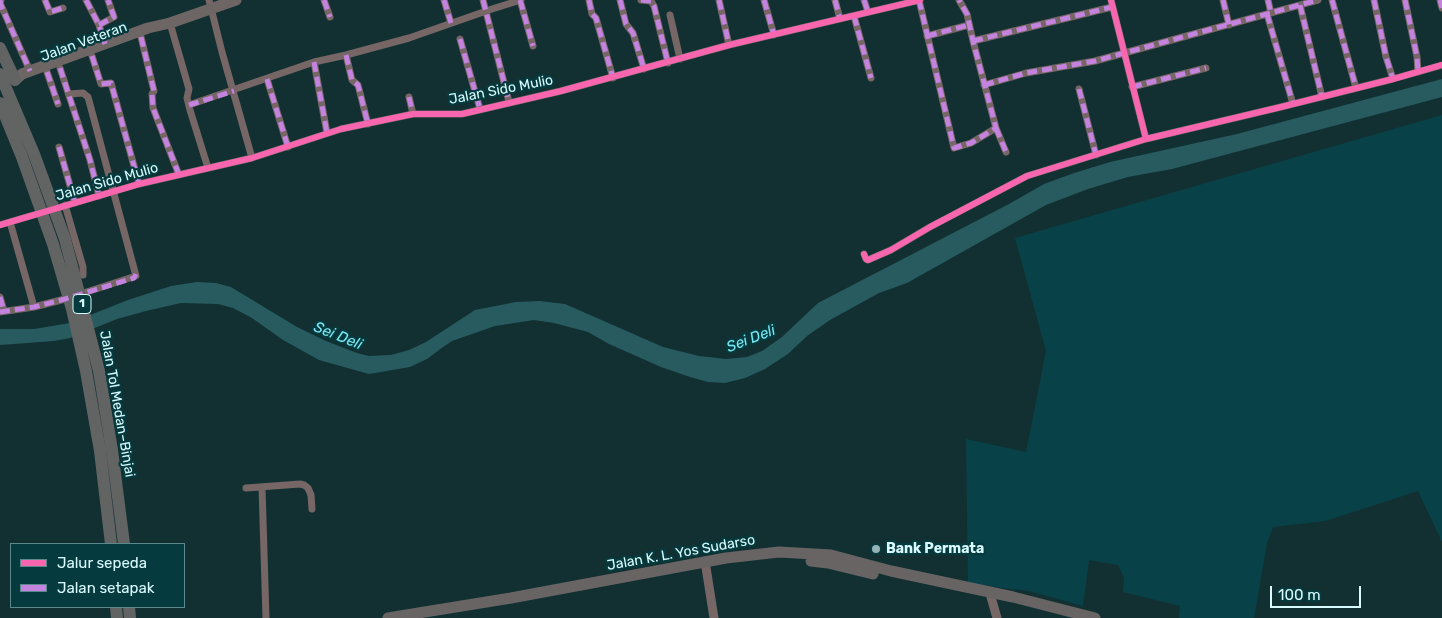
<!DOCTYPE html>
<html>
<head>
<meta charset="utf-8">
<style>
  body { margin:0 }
  #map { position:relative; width:1442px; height:618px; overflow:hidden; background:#123032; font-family:Rubik,sans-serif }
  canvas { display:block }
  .legend { position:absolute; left:10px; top:543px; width:175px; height:65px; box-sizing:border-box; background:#053b3f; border:1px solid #5a888b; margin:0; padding:6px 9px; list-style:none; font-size:15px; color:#dafbfe }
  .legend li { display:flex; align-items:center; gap:10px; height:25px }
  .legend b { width:25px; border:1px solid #5a888b }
  .scale { position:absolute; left:1270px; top:586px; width:91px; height:22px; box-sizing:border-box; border:2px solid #dafbfe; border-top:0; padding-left:6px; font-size:15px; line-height:18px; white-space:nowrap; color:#dafbfe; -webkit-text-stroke:4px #053b3f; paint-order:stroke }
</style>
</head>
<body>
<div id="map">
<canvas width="1442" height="618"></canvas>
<ul class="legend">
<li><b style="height:6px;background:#f766af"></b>Jalur sepeda</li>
<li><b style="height:6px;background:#c483df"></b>Jalan setapak</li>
</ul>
<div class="scale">100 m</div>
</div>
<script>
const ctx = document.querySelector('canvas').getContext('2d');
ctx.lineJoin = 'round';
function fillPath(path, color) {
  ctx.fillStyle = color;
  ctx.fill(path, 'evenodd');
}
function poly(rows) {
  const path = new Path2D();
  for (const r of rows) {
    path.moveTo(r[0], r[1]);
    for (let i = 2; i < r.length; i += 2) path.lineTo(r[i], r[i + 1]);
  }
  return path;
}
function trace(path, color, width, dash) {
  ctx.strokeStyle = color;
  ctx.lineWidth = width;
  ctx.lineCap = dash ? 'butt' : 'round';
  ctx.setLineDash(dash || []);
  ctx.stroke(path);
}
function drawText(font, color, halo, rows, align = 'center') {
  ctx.font = font + ' Rubik,sans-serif';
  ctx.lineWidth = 4.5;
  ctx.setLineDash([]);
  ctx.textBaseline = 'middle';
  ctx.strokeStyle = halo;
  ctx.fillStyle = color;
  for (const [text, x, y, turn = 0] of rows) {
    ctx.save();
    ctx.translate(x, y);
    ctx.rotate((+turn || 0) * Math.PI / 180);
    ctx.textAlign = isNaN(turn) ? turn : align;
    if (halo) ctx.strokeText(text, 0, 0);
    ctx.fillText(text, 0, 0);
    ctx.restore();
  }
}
fillPath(poly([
  [1442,115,1442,542,1418,491,1325,521,1273,527,1267,543,1254,618,1179,618,1180,606,1123,592,1124,578,1118,565,1089,560,1083,606,1029,591,968,584,966,439,1026,452,1046,351,1015,238]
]), '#084248');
fillPath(poly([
  [1442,79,1442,97,1172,169,1128,177,1088,189,1046,205,907,283,879,293,830,320,807,336,788,354,765,369,745,378,725,383,708,382,690,377,661,367,609,344,588,332,554,323,534,320,495,326,452,341,443,347,427,359,410,367,369,374,319,360,283,340,252,318,233,308,218,304,181,303,146,311,117,319,70,338,54,341,0,345,0,329,34,329,70,323,128,300,171,286,197,282,216,283,231,287,297,327,326,341,357,353,369,356,391,355,409,350,426,342,475,310,516,302,540,301,565,304,663,347,699,356,726,359,747,357,762,351,782,337,818,303,1009,204,1044,184,1074,173,1110,162,1237,134]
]), '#275b60');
trace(poly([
  [1,0,0,3,30,71],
  [45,0,50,12,63,8],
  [86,0,99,25,105,44],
  [209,0,222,52,252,158],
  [324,0,330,17],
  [444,0,451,23],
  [483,0,509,102],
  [520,0,533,46],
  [589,0,592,14,596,18,613,78],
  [620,0,626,24,633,33,644,69],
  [641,0,651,1,654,6,668,63],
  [719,0,729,45],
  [764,0,774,35],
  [835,0,840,19],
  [864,0,868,12],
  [919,0,954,148,971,143,996,128,973,41,967,14,959,0],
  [1223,0,1229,25],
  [1268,0,1271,13],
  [1332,0,1356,88],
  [1374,0,1386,57,1393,79],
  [1405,0,1417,57,1418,72],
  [1440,0,1442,8],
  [1300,5,1322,97],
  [1267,14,1293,104],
  [670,15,680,59],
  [854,16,871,78],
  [170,23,189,89,187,98,190,110,208,168],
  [99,25,114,17,108,0],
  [927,36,969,25],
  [141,37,154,91,152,94,153,108,179,175],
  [460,39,480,109],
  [973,41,1112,7],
  [346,55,352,80,358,85,368,124],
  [92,56,101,84,111,83,139,184],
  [314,62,327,133],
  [60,68,90,160,99,196],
  [47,72,58,104],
  [267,79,288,147],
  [984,85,1026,73,1095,61,1318,0],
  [1132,87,1206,68],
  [1079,89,1096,155],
  [409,97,413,114],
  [189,105,314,62,346,55,409,38,492,9,521,0],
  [996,128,1006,152],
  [1146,139,1281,107,1393,79,1442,65],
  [59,147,75,203],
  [65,205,83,267,83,275],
  [10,222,34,307],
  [0,225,139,184,252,158,341,129,413,114,462,114,561,91,729,45,920,0],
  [864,254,866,259,868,260,891,250,930,227,1027,176,1146,139,1111,0],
  [0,297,4,311],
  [0,312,34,307,65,299,136,276,88,97,83,93,69,94],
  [262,487,266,618],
  [246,488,300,484,304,485,308,488,311,495,312,509]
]), '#766665', 7);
trace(poly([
  [705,561,714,618],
  [992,593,991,597,997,618]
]), '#766665', 9);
trace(poly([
  [15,80,22,74,30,71,148,28,170,23,236,0]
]), '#6d6665', 11);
trace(poly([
  [811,561,828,563,873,574],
  [388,618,511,598,726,558,779,552,831,555,891,571,1013,597,1095,618]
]), '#686464', 11);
trace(poly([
  [0,48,15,80],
  [116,607,117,618],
  [129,607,130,618]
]), '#626363', 12);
trace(poly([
  [0,74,34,154,65,239,99,371,112,450,124,544],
  [0,103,22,157,53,244,72,309,86,371,100,451,111,544]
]), '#626363', 12);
trace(poly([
  [1,0,0,3,30,71],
  [45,0,50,12,63,8],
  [86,0,99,25,105,44],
  [324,0,330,17],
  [444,0,451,23],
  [483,0,509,102],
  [520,0,533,46],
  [589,0,592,14,596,18,613,78],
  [620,0,626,24,633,33,644,69],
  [641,0,651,1,654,6,668,63],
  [719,0,729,45],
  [764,0,774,35],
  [835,0,840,19],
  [864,0,868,12],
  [919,0,954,148,971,143,996,128,973,41,967,14,959,0],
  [1223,0,1229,25],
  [1268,0,1271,13],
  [1332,0,1356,88],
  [1374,0,1386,57,1393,79],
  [1405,0,1417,57,1418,72],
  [1440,0,1442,8],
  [1300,5,1322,97],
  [1267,14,1293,104],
  [854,16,871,78],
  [99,25,114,17,108,0],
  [927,36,969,25],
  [141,37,154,91,152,94,153,108,179,175],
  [460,39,480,109],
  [973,41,1112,7],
  [346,55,352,80,358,85,368,124],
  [92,56,101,84,111,83,139,184],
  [314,62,327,133],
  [60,68,90,160,99,196],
  [47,72,58,104],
  [267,79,288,147],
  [984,85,1026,73,1095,61,1318,0],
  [1132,87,1206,68],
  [1079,89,1096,155],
  [409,97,413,114],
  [189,105,234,91],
  [996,128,1006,152],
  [59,147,75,203],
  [0,297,4,311],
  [0,312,34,307,65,299,134,278,136,274]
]), '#c483df', 5, [10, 5]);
trace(poly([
  [1146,139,1281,107,1393,79,1442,65],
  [0,225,139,184,252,158,341,129,413,114,462,114,561,91,729,45,920,0],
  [864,254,866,259,868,260,891,250,930,227,1027,176,1146,139,1111,0]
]), '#f766af', 6);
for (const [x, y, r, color] of [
  [876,549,5,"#94b4b7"]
]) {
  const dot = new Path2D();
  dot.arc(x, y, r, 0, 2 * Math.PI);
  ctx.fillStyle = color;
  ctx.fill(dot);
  trace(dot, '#053b3f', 2);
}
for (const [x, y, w] of [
  [82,304,18]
]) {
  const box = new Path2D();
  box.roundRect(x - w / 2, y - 9.5, w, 19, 4);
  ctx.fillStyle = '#053b3f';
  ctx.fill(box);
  trace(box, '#dafbfe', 1);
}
drawText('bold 12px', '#dafbfe', null, [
  ["1",82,304]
]);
drawText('14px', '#dafbfe', '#053b3f', [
  ["Jalan Veteran",84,42,-20],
  ["Jalan Sido Mulio",501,90,-11],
  ["Jalan Sido Mulio",107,182,-16],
  ["Jalan Tol Medan–Binjai",117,404,80],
  ["Jalan K. L. Yos Sudarso",681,553,-10]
]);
drawText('bold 14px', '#dafbfe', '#053b3f', [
  ["Bank Permata",886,549]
], 'left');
drawText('italic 15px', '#79eaf5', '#053b3f', [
  ["Sei Deli",338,336,22],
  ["Sei Deli",751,339,-21]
]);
</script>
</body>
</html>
